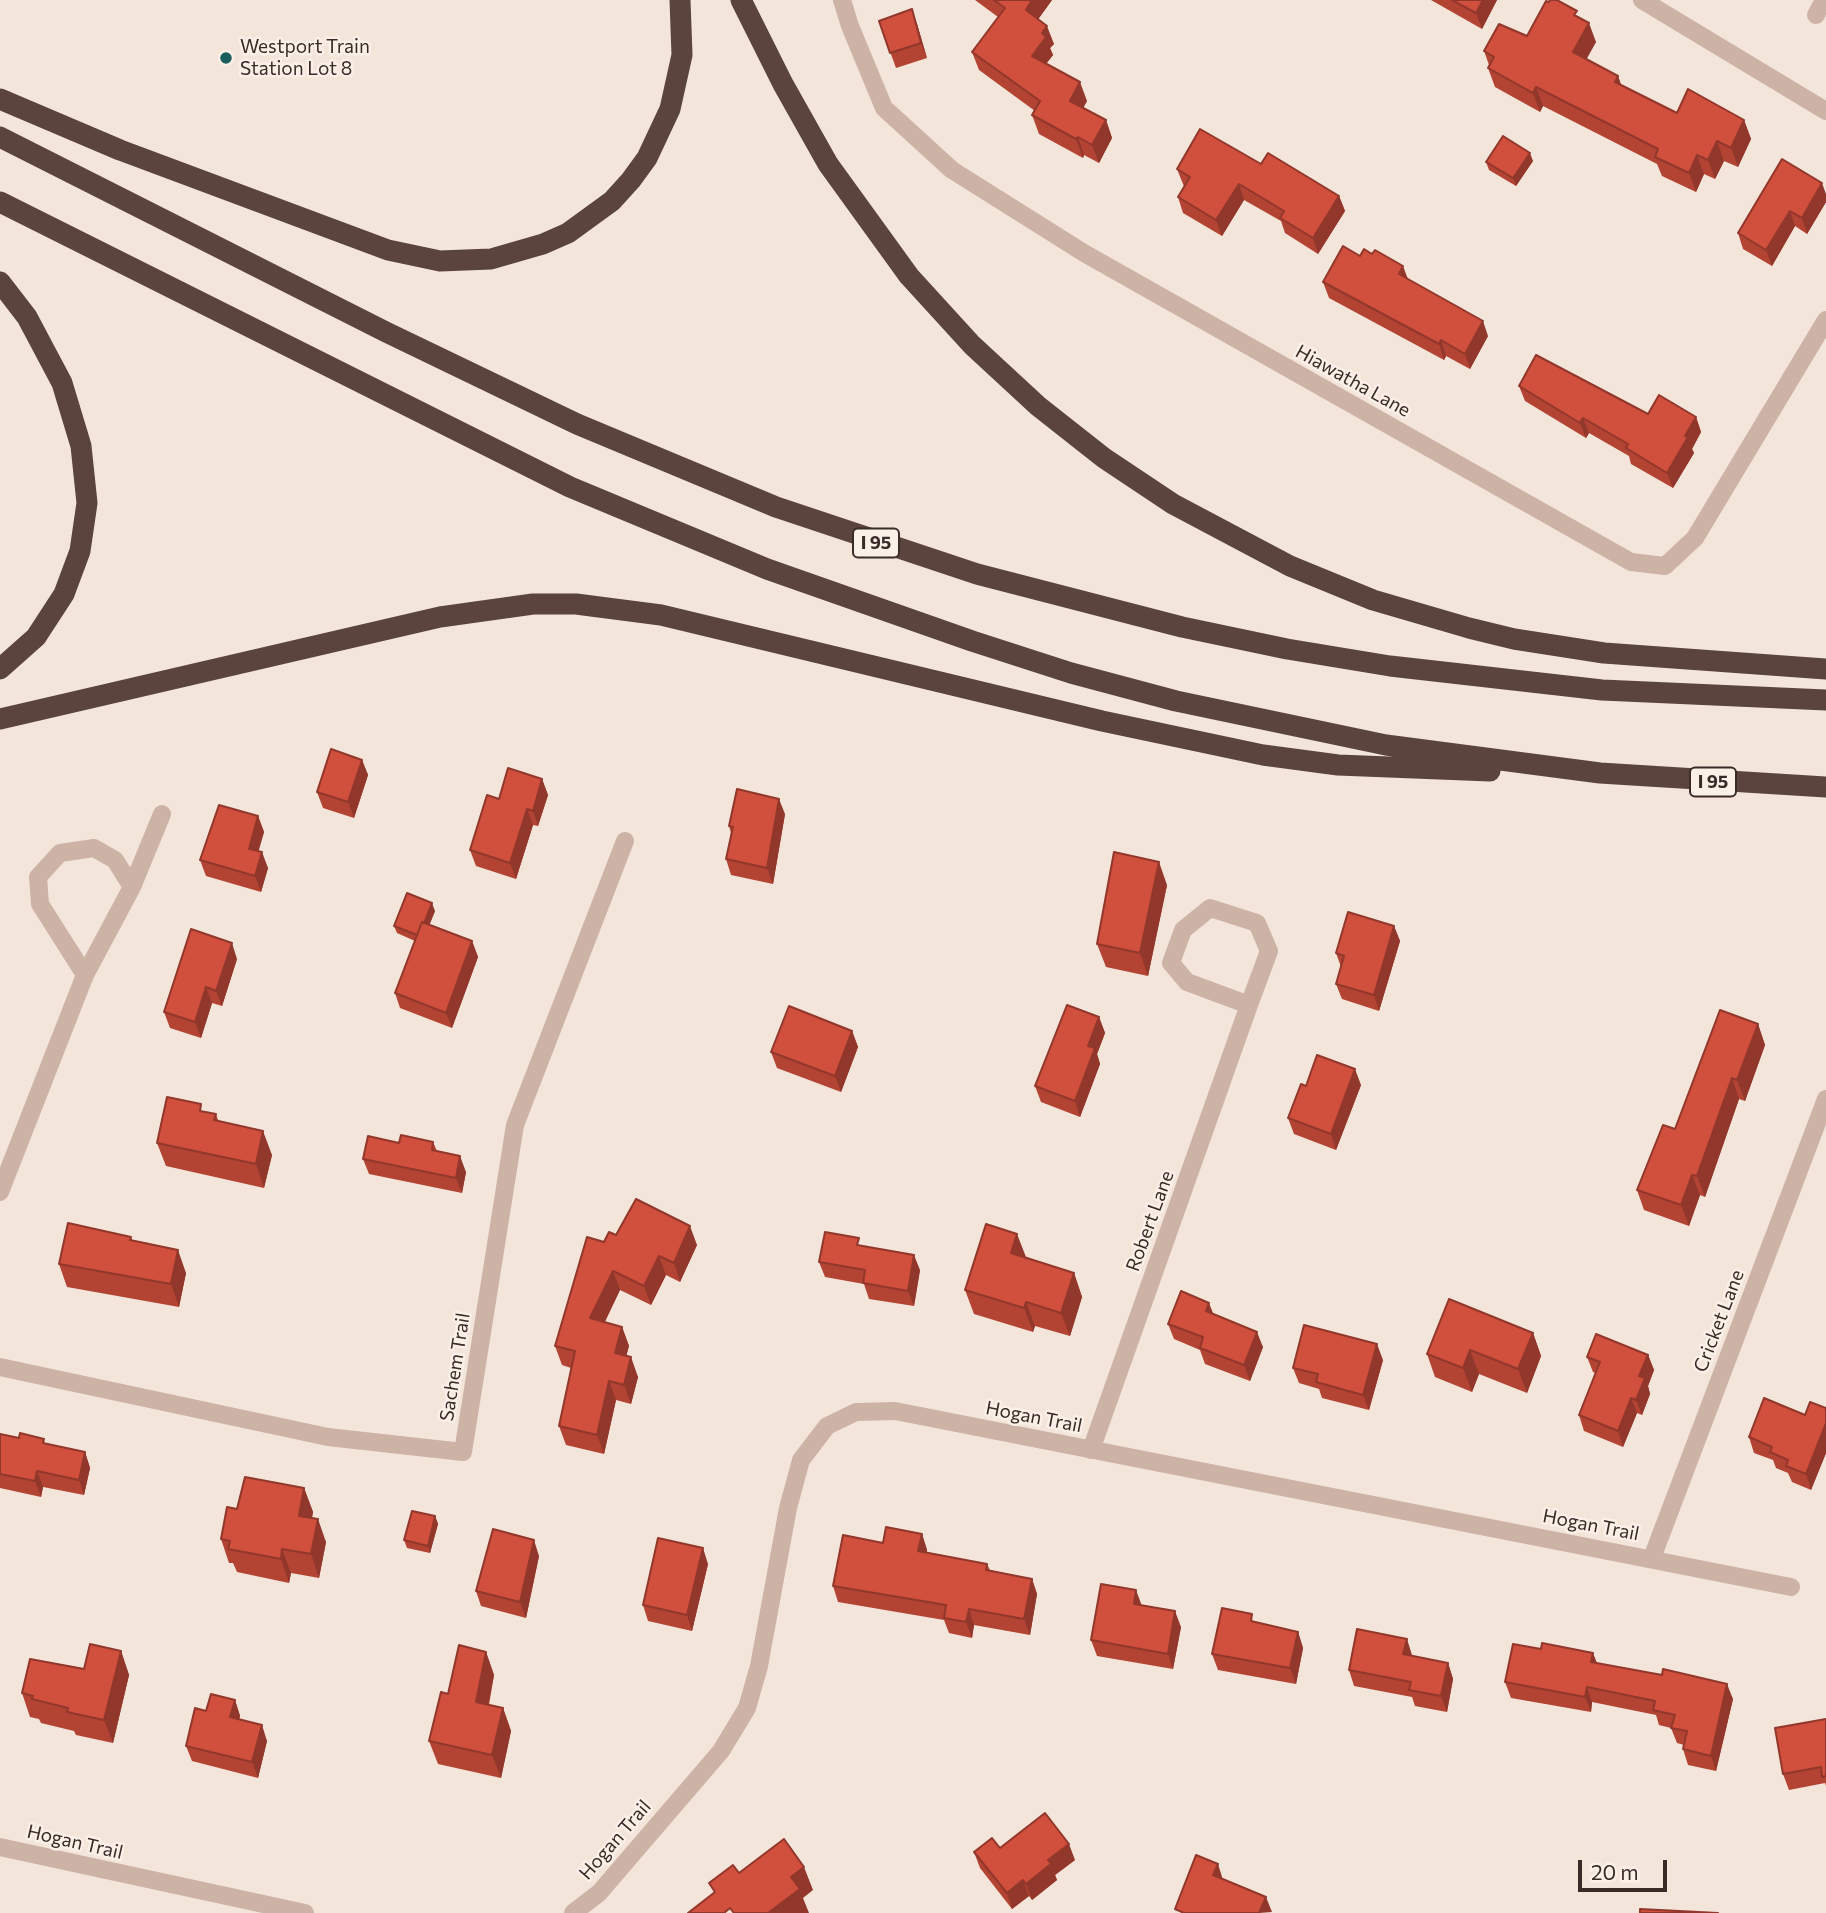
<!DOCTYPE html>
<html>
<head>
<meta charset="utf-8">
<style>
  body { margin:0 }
  #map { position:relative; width:1826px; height:1913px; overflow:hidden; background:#f4e5db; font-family:Commissioner,sans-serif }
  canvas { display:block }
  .scale { position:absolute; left:1578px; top:1860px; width:89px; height:32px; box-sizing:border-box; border:4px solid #392b27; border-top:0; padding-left:9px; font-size:21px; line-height:24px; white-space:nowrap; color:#392b27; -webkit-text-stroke:5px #fbf0e8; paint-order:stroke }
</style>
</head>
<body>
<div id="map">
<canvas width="1826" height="1913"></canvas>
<div class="scale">20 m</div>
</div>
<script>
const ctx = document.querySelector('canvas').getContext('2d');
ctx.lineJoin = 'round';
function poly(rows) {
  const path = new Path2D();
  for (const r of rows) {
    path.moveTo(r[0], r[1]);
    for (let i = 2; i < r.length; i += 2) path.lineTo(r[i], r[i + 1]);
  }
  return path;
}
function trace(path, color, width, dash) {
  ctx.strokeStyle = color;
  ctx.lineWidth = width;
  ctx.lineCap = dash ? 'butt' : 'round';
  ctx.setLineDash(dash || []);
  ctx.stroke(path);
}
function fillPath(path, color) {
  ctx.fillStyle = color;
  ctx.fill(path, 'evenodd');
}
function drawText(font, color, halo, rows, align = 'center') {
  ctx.font = font + ' Commissioner,sans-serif';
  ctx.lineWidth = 5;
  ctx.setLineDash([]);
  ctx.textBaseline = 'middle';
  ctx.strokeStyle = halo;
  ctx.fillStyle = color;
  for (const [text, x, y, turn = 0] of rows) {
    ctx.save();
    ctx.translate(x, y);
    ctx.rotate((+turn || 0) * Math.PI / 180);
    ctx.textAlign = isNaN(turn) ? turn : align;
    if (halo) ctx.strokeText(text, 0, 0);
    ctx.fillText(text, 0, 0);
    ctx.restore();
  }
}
trace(poly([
  [842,0,850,26,884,108,952,170,1084,253,1631,562,1665,566,1695,538,1826,320],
  [1642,0,1826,111],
  [1816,15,1824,0],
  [132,887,162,814],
  [0,1192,85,975,132,887,115,860,94,848,60,853,38,877,40,904,85,975],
  [0,1367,328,1437,463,1452,515,1125,625,841],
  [1091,1450,1249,1005,1269,951,1257,923,1210,908,1183,930,1171,963,1187,982,1249,1005],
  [1652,1558,1826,1099],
  [0,1847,305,1913],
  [573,1913,599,1893,721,1751,747,1708,759,1666,788,1508,801,1460,827,1426,856,1412,895,1411,1791,1587]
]), '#cdb3a6', 18);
trace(poly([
  [741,0,783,84,828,164,909,276,972,345,1038,406,1104,458,1173,504,1290,566,1373,600,1469,628,1514,639,1604,653,1826,669],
  [0,99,120,150,388,250,440,261,491,259,543,244,568,233,612,201,631,180,647,158,670,109,682,55,680,0],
  [0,137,386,332,577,424,776,507,977,574,1182,627,1287,649,1390,666,1602,690,1826,700],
  [0,202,570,487,767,569,972,641,1071,673,1176,701,1386,745,1600,773,1826,787],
  [0,282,27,317,62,383,81,446,87,503,80,551,64,594,36,637,0,669],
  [0,719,440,617,533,604,576,604,661,615,1102,721,1263,755,1338,765,1490,771]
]), '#5b433e', 21);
fillPath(poly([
  [975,0,1052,0,1038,19,1054,44,1050,48,1053,55,1046,64,1087,101,1083,108,1106,120,1112,138,1099,163,1084,155,1083,158,1039,134,1032,115,1035,111,979,70,972,52,998,17],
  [1431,0,1497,0,1482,29],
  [1580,18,1596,42,1586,59,1618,76,1621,86,1677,113,1744,120,1751,139,1738,167,1724,161,1715,179,1704,174,1696,192,1662,176,1657,164,1543,106,1540,112,1495,87,1488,68,1489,65,1484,51],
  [879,21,917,24,927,58,896,68],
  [1533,161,1516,186,1489,170,1486,162],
  [1261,164,1339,196,1345,211,1318,254,1285,233,1281,221,1244,200,1222,236,1183,213,1178,197,1184,186,1183,184,1177,169],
  [1826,194,1826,202,1807,234,1795,226,1772,266,1743,249,1738,233],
  [1360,256,1408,279,1488,336,1470,369,1446,356,1444,360,1329,298,1323,282],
  [1519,386,1648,414,1696,417,1701,432,1692,449,1694,453,1673,488,1631,464,1629,456,1589,433,1586,438,1525,401],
  [362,760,368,775,354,818,323,808,317,792],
  [542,779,548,795,538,826,533,825,516,879,476,866,470,850,499,799],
  [785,814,773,884,731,875,726,859,731,833,729,826],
  [258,816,264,832,258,851,268,868,261,892,206,876,200,860],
  [1167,885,1148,976,1106,967,1097,944],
  [435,911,429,925,472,941,478,957,452,1028,400,1008,395,993,415,941,397,933,394,926],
  [1394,926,1400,941,1379,1011,1342,999,1336,984,1341,967,1336,953],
  [237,959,222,1006,212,1003,201,1038,170,1028,164,1012],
  [1099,1017,1105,1033,1097,1054,1100,1064,1080,1117,1041,1102,1035,1086],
  [1758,1024,1765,1045,1745,1101,1739,1099,1705,1197,1700,1195,1689,1226,1644,1210,1637,1190,1675,1129],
  [852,1031,858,1047,841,1092,777,1068,771,1052],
  [1361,1085,1336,1150,1294,1134,1288,1118,1306,1086],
  [204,1111,216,1114,218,1120,272,1155,264,1188,166,1166,157,1143],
  [433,1142,437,1151,466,1172,462,1193,369,1174,363,1159,399,1143],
  [616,1235,697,1245,680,1282,666,1275,651,1305,620,1290,605,1322,622,1327,629,1346,626,1356,638,1377,631,1404,616,1400,604,1454,566,1445,559,1426,571,1368,562,1365,555,1346,604,1242],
  [131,1237,132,1240,186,1273,179,1307,67,1287,59,1264],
  [861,1245,920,1270,914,1306,869,1299,864,1284,825,1277,819,1262],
  [1026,1257,1074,1273,1082,1297,1070,1336,1035,1326,1033,1332,974,1314,965,1290],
  [1213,1314,1263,1347,1250,1381,1205,1364,1200,1350,1174,1339,1168,1324],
  [1533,1333,1541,1356,1527,1393,1479,1374,1472,1392,1435,1377,1427,1354],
  [1648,1355,1654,1370,1648,1386,1650,1394,1642,1415,1637,1413,1623,1447,1584,1431,1579,1415,1595,1373,1593,1372,1587,1357],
  [1383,1360,1369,1410,1322,1398,1319,1389,1299,1383,1293,1368],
  [1826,1408,1826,1453,1811,1490,1792,1482,1788,1473,1776,1468,1773,1460,1754,1453,1749,1437,1805,1415],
  [0,1434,85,1452,90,1468,84,1495,43,1487,41,1497,0,1488],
  [304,1488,313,1512,312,1518,326,1542,319,1578,291,1573,289,1583,237,1572,233,1563,229,1563,221,1539,237,1509],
  [435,1516,438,1524,430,1553,407,1548,404,1540],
  [922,1534,927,1550,927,1553,987,1564,990,1570,1032,1579,1037,1594,1030,1635,974,1625,972,1638,949,1633,944,1620,838,1602,833,1586,883,1543],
  [539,1556,526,1618,481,1606,476,1591],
  [708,1564,692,1631,648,1621,643,1605],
  [1142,1605,1181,1627,1173,1669,1097,1656,1091,1640],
  [1255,1622,1298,1632,1303,1648,1296,1684,1218,1670,1212,1654],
  [121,1651,129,1675,113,1743,76,1735,74,1731,41,1723,39,1719,30,1717,22,1693,84,1669],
  [486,1652,494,1675,489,1705,503,1708,511,1731,501,1778,438,1764,429,1741,448,1694],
  [1412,1655,1412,1656,1448,1663,1453,1679,1447,1712,1415,1706,1412,1697,1354,1686,1349,1670],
  [1597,1663,1733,1699,1716,1771,1688,1765,1683,1749,1684,1745,1677,1743,1671,1728,1659,1725,1656,1715,1592,1702,1591,1712,1511,1698,1505,1682],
  [235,1700,240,1716,239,1719,267,1741,258,1778,192,1761,186,1746,206,1711],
  [1826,1719,1826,1786,1825,1783,1789,1790,1783,1774],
  [1000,1848,1075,1860,1055,1875,1057,1880,1032,1900,1029,1896,1012,1909,980,1868,974,1852]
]), '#b34434');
fillPath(poly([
  [1032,0,1052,0,1032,28,1026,10],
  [1483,0,1497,0,1482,29,1476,13],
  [912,9,917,24,927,58,921,43],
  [1589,23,1596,42,1580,71,1573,52],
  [1047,26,1054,44,1050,48,1053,55,1038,74,1032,56,1042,33],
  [1618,76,1625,95,1615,82],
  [1080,82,1087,101,1077,119,1070,101],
  [1536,87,1543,106,1540,112,1533,93],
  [1106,120,1112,138,1099,163,1092,145],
  [1744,120,1751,139,1738,167,1731,148],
  [1078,137,1084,155,1083,158,1076,139],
  [1717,141,1724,161,1715,179,1708,160],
  [1530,153,1533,161,1516,186,1513,178],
  [1697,155,1704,174,1696,192,1689,173],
  [1822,183,1826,194,1826,202,1807,234,1802,218],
  [1239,184,1244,200,1222,236,1216,220],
  [1339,196,1345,211,1318,254,1313,238],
  [1790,211,1795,226,1772,266,1766,250],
  [1403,266,1409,282,1399,274],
  [1483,321,1488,336,1470,369,1465,354],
  [1441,340,1446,356,1444,360,1439,344],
  [1696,417,1701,432,1692,449,1694,453,1673,488,1667,473,1685,436],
  [1583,418,1589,433,1586,438,1580,423],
  [362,760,368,775,354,818,348,802],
  [542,779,548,795,538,826,533,811],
  [779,799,785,814,773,884,767,868],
  [527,809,533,825,516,879,510,863],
  [258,816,264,832,255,864,249,849],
  [262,852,268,868,261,892,255,876],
  [1159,862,1167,885,1148,976,1140,953],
  [432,903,435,911,422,944,419,936],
  [1394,926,1400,941,1379,1011,1374,995],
  [472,941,478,957,452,1028,446,1013],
  [232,943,237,959,222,1006,216,991],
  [206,987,212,1003,201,1038,195,1022],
  [1099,1017,1105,1033,1097,1054,1100,1064,1080,1117,1075,1101,1088,1046],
  [1758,1024,1765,1045,1745,1101,1737,1080],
  [852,1031,858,1047,841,1092,835,1076],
  [1355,1069,1361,1085,1336,1150,1331,1134],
  [1732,1078,1739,1099,1705,1197,1697,1176],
  [263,1131,272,1155,264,1188,256,1164],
  [460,1156,466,1172,462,1193,456,1178],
  [1692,1175,1700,1195,1689,1226,1681,1205],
  [690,1226,697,1245,680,1282,674,1263],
  [1017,1234,1026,1257,1020,1277,1011,1253],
  [178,1250,186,1273,179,1307,171,1284],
  [914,1255,920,1270,914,1306,908,1291],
  [659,1256,666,1275,651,1305,644,1286],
  [613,1271,620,1290,597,1337,590,1318],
  [1074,1273,1082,1297,1070,1336,1061,1313],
  [1026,1302,1035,1326,1033,1332,1024,1308],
  [1209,1303,1215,1318,1206,1311],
  [622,1327,629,1346,622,1372,615,1353],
  [1257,1332,1263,1347,1250,1381,1244,1365],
  [1533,1333,1541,1356,1527,1393,1518,1369],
  [1377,1344,1383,1360,1369,1410,1363,1395],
  [1470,1350,1479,1374,1472,1392,1463,1368],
  [1648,1355,1654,1370,1648,1386,1650,1394,1642,1415,1636,1400,1639,1376],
  [631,1357,638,1377,631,1404,624,1385],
  [609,1381,616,1400,604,1454,597,1435],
  [1631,1398,1637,1413,1623,1447,1618,1431],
  [1826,1423,1826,1453,1811,1490,1806,1474],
  [85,1452,90,1468,84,1495,79,1480],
  [37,1471,43,1487,41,1497,35,1481],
  [304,1488,313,1512,308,1539,299,1516],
  [435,1516,438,1524,430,1553,428,1546],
  [318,1519,326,1542,319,1578,311,1554],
  [922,1534,927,1550,924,1567,918,1551],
  [534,1540,539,1556,526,1618,520,1602],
  [703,1548,708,1564,692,1631,687,1615],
  [282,1549,291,1573,289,1583,281,1559],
  [1032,1579,1037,1594,1030,1635,1024,1619],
  [1136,1590,1142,1606,1134,1604],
  [969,1609,974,1625,972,1638,966,1622],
  [1175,1611,1181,1627,1173,1669,1168,1654],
  [1298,1632,1303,1648,1296,1684,1290,1668],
  [1407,1639,1412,1655,1409,1670,1403,1654],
  [121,1651,129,1675,113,1743,104,1720],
  [486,1652,494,1675,484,1725,476,1702],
  [1593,1653,1599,1668,1591,1662],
  [1448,1663,1453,1679,1447,1712,1441,1696],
  [1727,1684,1733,1699,1716,1771,1711,1756],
  [1587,1687,1592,1702,1591,1712,1585,1697],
  [235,1700,240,1716,236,1733,230,1717],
  [503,1708,511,1731,501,1778,492,1755],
  [262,1725,267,1741,258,1778,252,1762],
  [1069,1844,1075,1860,1055,1875,1057,1880,1032,1900,1026,1884,1048,1860],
  [1218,1864,1223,1880,1213,1875],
  [804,1867,813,1890,803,1898,809,1913,768,1913,791,1877],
  [1023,1880,1029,1896,1012,1909,1007,1893],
  [1266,1897,1272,1912,1259,1913]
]), '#92372b');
const building = poly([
  [994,0,1032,0,1026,10,1047,26,1042,33,1046,37,1032,56,1080,82,1070,101,1106,120,1092,145,1078,137,1076,139,1032,115,1040,101,972,52,1005,8,994,0],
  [1452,0,1483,0,1476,13,1452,0],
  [1550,0,1557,0,1577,11,1574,15,1589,23,1573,52,1618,76,1615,82,1677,113,1688,89,1744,120,1731,148,1717,141,1708,160,1697,155,1689,173,1655,157,1658,149,1536,87,1533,93,1488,68,1494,57,1484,51,1499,24,1527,36,1546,1,1549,2,1550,0],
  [912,9,921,43,890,53,879,21,912,9],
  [1200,129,1261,164,1268,153,1339,196,1313,238,1280,218,1284,211,1239,184,1216,220,1178,197,1190,177,1177,169,1200,129],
  [1503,136,1530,153,1513,178,1486,162,1503,136],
  [1782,159,1822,183,1802,218,1790,211,1766,250,1738,233,1782,159],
  [1343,246,1360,256,1364,249,1372,254,1375,250,1403,266,1399,274,1483,321,1465,354,1441,340,1439,344,1323,282,1343,246],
  [1536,355,1648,414,1659,395,1696,417,1685,436,1688,437,1667,473,1626,448,1628,444,1583,418,1580,423,1519,386,1536,355],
  [331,749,362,760,348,802,317,792,331,749],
  [508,768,542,779,533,811,527,809,510,863,470,850,487,795,499,799,508,768],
  [737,789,779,799,767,868,726,859,733,827,729,826,737,789],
  [219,805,258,816,249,849,262,852,255,876,200,860,219,805],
  [1114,852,1159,862,1140,953,1097,944,1114,852],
  [407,893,432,903,424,923,422,922,417,935,394,926,407,893],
  [1348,912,1394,926,1374,995,1336,984,1344,956,1336,953,1348,912],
  [422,922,472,941,446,1013,395,993,422,922],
  [191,929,232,943,216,991,206,987,195,1022,164,1012,191,929],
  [1067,1005,1099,1017,1088,1046,1095,1048,1075,1101,1035,1086,1067,1005],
  [789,1006,852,1031,835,1076,771,1052,789,1006],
  [1720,1010,1758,1024,1737,1080,1732,1078,1697,1176,1692,1175,1681,1205,1637,1190,1663,1125,1675,1129,1720,1010],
  [1317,1055,1355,1069,1331,1134,1288,1118,1301,1084,1306,1086,1317,1055],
  [167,1097,201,1104,200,1111,216,1114,214,1120,263,1131,256,1164,157,1143,167,1097],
  [401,1135,433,1142,432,1150,460,1156,456,1178,363,1159,368,1136,399,1143,401,1135],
  [636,1199,690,1226,674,1263,659,1256,644,1286,613,1271,590,1318,622,1327,615,1353,631,1357,624,1385,609,1381,597,1435,559,1426,575,1351,555,1346,587,1237,604,1242,609,1232,616,1235,636,1199],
  [68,1223,131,1237,130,1240,178,1250,171,1284,59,1264,68,1223],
  [986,1224,1017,1234,1011,1253,1074,1273,1061,1313,1026,1302,1024,1308,965,1290,986,1224],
  [825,1232,859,1238,857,1245,914,1255,908,1291,863,1283,865,1270,819,1262,825,1232],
  [1181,1291,1209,1303,1206,1311,1257,1332,1244,1365,1200,1348,1203,1337,1168,1324,1181,1291],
  [1449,1299,1533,1333,1518,1369,1470,1350,1463,1368,1427,1354,1449,1299],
  [1304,1325,1377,1344,1363,1395,1316,1382,1318,1374,1293,1368,1304,1325],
  [1596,1334,1648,1355,1639,1376,1645,1378,1636,1400,1631,1398,1618,1431,1579,1415,1600,1362,1587,1357,1596,1334],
  [1764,1398,1805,1415,1810,1402,1826,1408,1826,1423,1806,1474,1786,1466,1788,1460,1770,1452,1772,1447,1749,1437,1764,1398],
  [20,1433,44,1439,43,1443,85,1452,79,1480,37,1471,35,1481,0,1474,0,1434,19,1438,20,1433],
  [245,1477,304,1488,299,1516,318,1519,311,1554,282,1549,281,1559,228,1549,230,1541,221,1539,227,1507,237,1509,245,1477],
  [412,1511,435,1516,428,1546,404,1540,412,1511],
  [886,1527,922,1534,918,1551,987,1564,986,1570,1032,1579,1024,1619,969,1609,966,1622,944,1618,946,1605,833,1586,843,1535,883,1543,886,1527],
  [493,1529,534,1540,520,1602,476,1591,493,1529],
  [658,1538,703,1548,687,1615,643,1605,658,1538],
  [1101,1584,1136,1590,1134,1604,1175,1611,1168,1654,1091,1640,1101,1584],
  [1222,1608,1252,1614,1251,1621,1298,1632,1290,1668,1212,1654,1222,1608],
  [1357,1629,1407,1639,1403,1654,1448,1663,1441,1696,1409,1690,1411,1682,1349,1670,1357,1629],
  [1542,1643,1593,1653,1591,1662,1662,1675,1663,1669,1727,1684,1711,1756,1683,1749,1687,1731,1671,1728,1675,1715,1653,1710,1655,1701,1587,1687,1585,1697,1505,1682,1513,1644,1541,1649,1542,1643],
  [90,1644,121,1651,104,1720,67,1712,68,1708,32,1699,33,1696,22,1693,30,1659,84,1669,90,1644],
  [459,1645,486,1652,476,1702,503,1708,492,1755,429,1741,441,1692,448,1694,459,1645],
  [211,1694,235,1700,230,1717,262,1725,252,1762,186,1746,195,1708,206,1711,211,1694],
  [1826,1719,1826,1776,1822,1777,1821,1767,1783,1774,1775,1728,1826,1719],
  [1045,1813,1069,1844,1048,1860,1051,1864,1026,1884,1023,1880,1007,1893,974,1852,992,1838,1000,1848,1045,1813],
  [784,1839,804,1867,791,1877,800,1889,768,1913,734,1913,730,1908,724,1913,688,1913,715,1892,709,1883,733,1865,739,1873,784,1839],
  [1196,1855,1218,1864,1213,1875,1266,1897,1259,1913,1184,1913,1175,1909,1196,1855],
  [1640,1909,1718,1913,1640,1913,1640,1909]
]);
fillPath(building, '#d04f3d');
trace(building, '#92372b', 2);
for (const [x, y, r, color] of [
  [226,58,7,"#195e5b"]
]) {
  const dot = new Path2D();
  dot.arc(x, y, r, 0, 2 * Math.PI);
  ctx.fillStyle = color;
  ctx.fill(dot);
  trace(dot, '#fbf0e8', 2.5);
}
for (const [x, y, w] of [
  [876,543,46],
  [1713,782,46]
]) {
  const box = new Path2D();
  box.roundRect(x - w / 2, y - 14.5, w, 29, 5);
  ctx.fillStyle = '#fbf0e8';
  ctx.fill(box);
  trace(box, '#392b27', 2);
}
drawText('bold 18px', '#392b27', null, [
  ["I 95",876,543],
  ["I 95",1713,782]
]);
drawText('19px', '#392b27', '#fbf0e8', [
  ["Westport Train",240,47],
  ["Station Lot 8",240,69]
], 'left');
drawText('19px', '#392b27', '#fbf0e8', [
  ["Hiawatha Lane",1353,381,29],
  ["Robert Lane",1150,1221,-70],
  ["Cricket Lane",1719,1321,-69],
  ["Sachem Trail",455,1367,-81],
  ["Hogan Trail",1034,1417,11],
  ["Hogan Trail",1591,1525,11],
  ["Hogan Trail",615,1840,-49],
  ["Hogan Trail",75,1842,13]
]);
</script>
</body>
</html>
